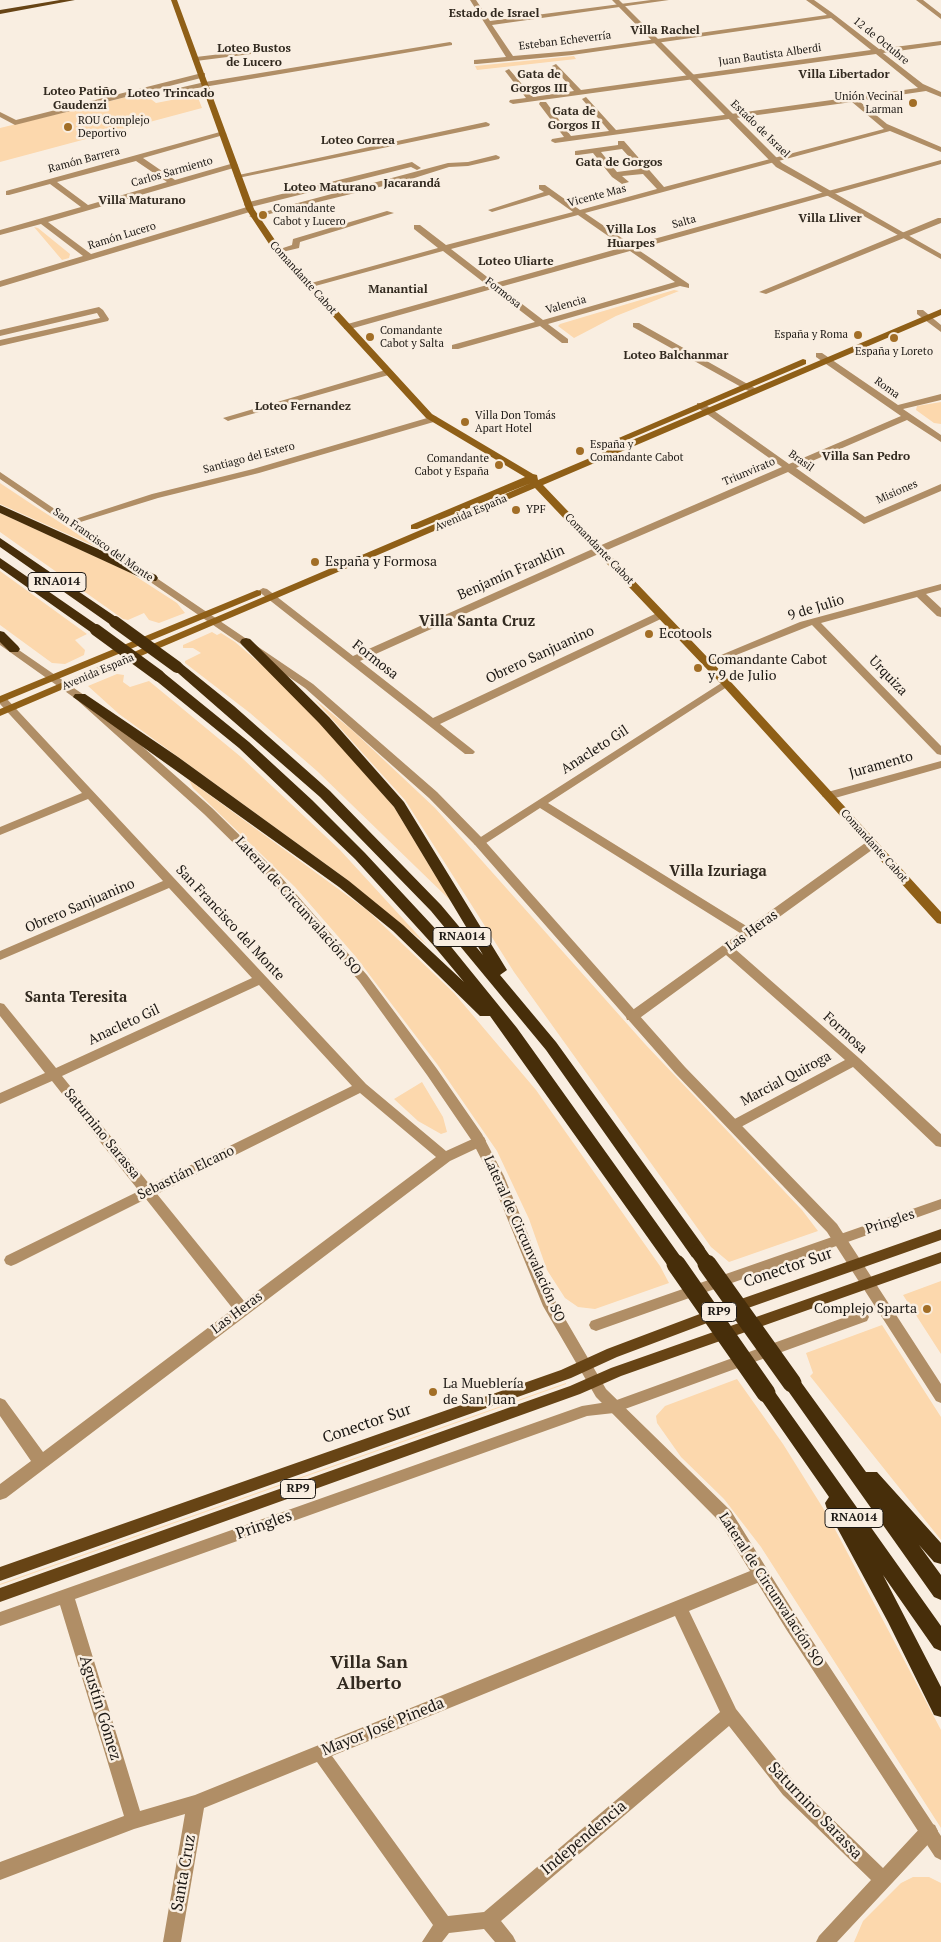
<!DOCTYPE html>
<html>
<head>
<meta charset="utf-8">
<style>
  body { margin:0 }
  canvas { display:block; background:#f9eee1 }
</style>
</head>
<body>
<canvas width="941" height="1942"></canvas>
<script>
const ctx = document.querySelector('canvas').getContext('2d');
ctx.lineJoin = 'round';
function fillPath(path, color) {
  ctx.fillStyle = color;
  ctx.fill(path, 'evenodd');
}
function poly(rows) {
  const path = new Path2D();
  for (const r of rows) {
    path.moveTo(r[0], r[1]);
    for (let i = 2; i < r.length; i += 2) path.lineTo(r[i], r[i + 1]);
  }
  return path;
}
function trace(path, color, width, dash) {
  ctx.strokeStyle = color;
  ctx.lineWidth = width;
  ctx.lineCap = dash ? 'butt' : 'round';
  ctx.setLineDash(dash || []);
  ctx.stroke(path);
}
function drawText(font, color, halo, rows, align = 'center') {
  ctx.font = font + ' "PT Serif",serif';
  ctx.lineWidth = 5;
  ctx.setLineDash([]);
  ctx.textBaseline = 'middle';
  ctx.strokeStyle = halo;
  ctx.fillStyle = color;
  for (const [text, x, y, turn = 0] of rows) {
    ctx.save();
    ctx.translate(x, y);
    ctx.rotate((+turn || 0) * Math.PI / 180);
    ctx.textAlign = isNaN(turn) ? turn : align;
    if (halo) ctx.strokeText(text, 0, 0);
    ctx.fillText(text, 0, 0);
    ctx.restore();
  }
}
fillPath(poly([
  [574,56,576,59,477,70,475,66],
  [143,93,156,103,197,95,202,108,0,162,0,128],
  [34,227,38,228,70,254,69,258,62,260],
  [674,290,679,291,616,316,574,338,558,326,560,324],
  [941,402,941,424,934,423,916,410,917,406],
  [0,483,36,507,103,550,0,504],
  [0,513,129,572,177,603,185,613,159,623,149,620,144,613,128,620,123,619,0,532],
  [0,571,87,634,75,640,85,650,84,655,65,664,52,663,0,625],
  [212,632,217,635,221,633,235,642,290,689,394,807,450,900,317,771,250,713,185,663,185,661,201,653,193,648,183,648,183,645],
  [117,674,124,675,123,682,130,687,149,681,241,757,340,850,427,945,345,878,119,714,88,686],
  [314,699,352,730,435,808,645,1044,802,1210,818,1231,729,1262,711,1247,514,972,405,800],
  [189,780,367,910,454,993,536,1090,660,1266,669,1283,595,1309,578,1307,565,1298,547,1270,529,1219,497,1151,437,1064,356,957,295,887,193,788],
  [422,1082,443,1117,447,1132,441,1134,418,1121,394,1099],
  [941,1281,941,1354,903,1295],
  [882,1325,941,1417,941,1540,810,1376,813,1373,806,1353],
  [737,1379,783,1444,828,1516,941,1730,941,1828,761,1547,724,1499,681,1457,657,1423,656,1416,665,1406],
  [566,1383,566,1384,0,1585,0,1584],
  [913,1877,929,1877,941,1883,941,1942,854,1942,863,1921,901,1883]
]), '#fcd8ad');
fillPath(poly([
  [470,0,476,0,490,21,651,0,669,0,492,25,513,56,572,51,827,15,806,0,814,0,831,12,879,49,941,41,941,45,883,53,923,84,941,92,941,97,926,91,859,101,887,124,941,147,941,152,890,131,585,213,632,245,941,160,941,164,637,249,689,284,689,288,680,286,548,324,568,339,568,343,562,343,540,326,458,349,452,349,452,345,535,322,492,289,350,329,344,329,344,325,487,285,443,251,308,288,304,285,438,248,414,229,414,225,420,225,446,245,573,212,549,195,492,212,488,210,544,192,539,189,539,185,545,185,580,210,657,189,643,174,622,176,629,182,622,184,612,177,593,153,578,155,575,155,575,151,618,145,618,141,624,141,664,187,884,129,852,102,555,143,551,141,552,139,564,137,539,104,540,102,546,102,571,136,609,131,582,99,586,97,616,130,918,88,876,54,513,104,509,102,510,100,526,98,505,71,509,69,533,97,574,91,552,66,556,64,581,90,871,50,831,18,572,55,477,64,474,64,474,60,506,57,470,0],
  [622,149,640,169,617,172,601,152,622,149],
  [578,215,624,247,495,283,451,249,578,215],
  [630,251,675,282,543,320,500,287,630,251],
  [916,0,923,0,941,14,941,19,916,0],
  [450,42,452,43,452,45,174,92,170,90,205,82,450,42],
  [288,46,292,48,290,49,196,61,192,59,196,57,288,46],
  [202,73,205,73,205,77,15,125,0,117,0,112,16,120,202,73],
  [486,122,490,124,489,126,238,178,234,176,486,122],
  [220,132,227,134,143,158,175,180,234,163,238,165,237,167,48,222,91,254,247,207,244,205,245,203,412,162,421,168,417,170,411,167,251,207,254,209,253,211,0,287,0,281,83,256,41,224,0,235,0,230,81,207,50,184,9,195,6,195,6,191,220,132],
  [136,161,167,182,88,205,57,182,136,161],
  [496,155,500,157,499,159,468,166,449,167,408,180,253,218,249,216,448,163,468,162,496,155],
  [387,211,394,213,300,242,299,248,278,253,274,251,292,245,293,239,387,211],
  [938,218,941,218,941,223,766,294,759,292,938,218],
  [99,307,103,310,109,319,108,321,0,346,0,340,100,318,97,313,0,336,0,330,99,307],
  [917,310,923,310,941,325,941,332,917,314,917,310],
  [633,323,639,323,760,391,752,393,633,327,633,323],
  [816,353,822,353,898,405,941,394,941,400,903,409,941,435,941,442,907,420,796,468,865,517,941,484,941,491,864,524,788,472,614,547,360,661,433,718,657,613,665,613,665,617,440,724,473,750,475,752,473,754,465,754,258,591,263,588,267,589,353,656,606,543,782,467,697,407,697,403,703,403,789,464,901,416,816,357,816,353],
  [389,369,393,372,392,374,231,420,228,421,223,418,389,369],
  [434,416,437,417,437,421,259,473,158,498,74,524,71,525,66,522,152,494,253,469,434,416],
  [941,584,941,590,926,594,941,608,941,617,937,616,917,597,821,623,941,746,941,755,937,754,812,625,711,665,707,666,702,663,800,622,941,584],
  [726,680,731,683,730,685,548,803,748,927,868,841,876,841,878,844,876,847,735,949,859,1058,941,1134,941,1147,936,1146,853,1067,739,1128,729,1128,727,1125,729,1122,845,1060,726,955,637,1020,627,1020,626,1017,627,1014,740,933,540,808,483,845,475,845,473,842,726,680],
  [0,697,6,698,366,1084,446,1151,479,1136,484,1137,486,1141,484,1145,450,1161,6,1498,0,1500,0,1484,31,1461,0,1416,0,1398,5,1400,43,1452,233,1309,146,1199,16,1264,11,1266,6,1264,4,1260,6,1256,139,1191,52,1081,0,1104,0,1093,45,1073,0,1016,0,1003,4,1004,56,1068,252,978,169,888,0,960,0,951,163,881,88,799,0,835,0,827,82,793,0,704,0,697],
  [259,985,352,1086,150,1185,62,1076,259,985],
  [360,1093,436,1157,244,1301,157,1194,360,1093],
  [941,761,941,768,828,800,822,796,824,793,941,761],
  [941,1199,941,1209,596,1331,591,1329,589,1325,591,1321,941,1199],
  [862,1311,867,1313,869,1317,867,1321,614,1413,587,1416,75,1599,140,1811,195,1795,755,1569,761,1567,767,1569,769,1574,767,1579,689,1611,736,1709,795,1783,883,1868,923,1825,929,1823,935,1825,938,1831,935,1837,837,1942,816,1942,819,1936,871,1880,783,1795,729,1726,501,1921,513,1936,516,1942,495,1942,484,1929,449,1933,442,1942,422,1942,433,1925,317,1762,204,1808,181,1942,163,1942,185,1814,134,1829,0,1880,0,1862,124,1816,60,1605,0,1626,0,1612,582,1406,614,1401,862,1311],
  [675,1616,720,1712,484,1912,448,1916,332,1756,675,1616]
]), '#b08e66');
fillPath(poly([
  [612,0,619,0,782,163,941,254,941,259,776,167,612,0],
  [0,472,313,684,437,792,483,839,685,1067,837,1224,941,1384,941,1403,936,1401,827,1232,675,1073,475,845,429,798,305,688,0,479,0,472],
  [0,637,84,695,212,808,274,869,367,975,437,1069,482,1134,504,1176,557,1305,606,1389,731,1511,798,1619,941,1836,941,1860,935,1857,786,1629,719,1521,596,1397,543,1306,490,1176,472,1141,427,1075,359,981,266,875,204,814,76,699,0,645,0,637]
]), '#b08e66');
fillPath(poly([
  [171,0,177,0,254,209,281,249,432,414,533,474,537,475,538,480,941,309,941,315,543,485,730,681,941,912,941,924,937,923,722,685,535,488,0,716,0,709,531,483,417,529,411,529,411,525,525,477,426,418,275,253,246,209,171,0],
  [803,359,806,360,806,364,608,448,602,448,600,446,803,359],
  [257,590,261,591,261,595,0,703,0,696,257,590]
]), '#8f5f17');
fillPath(poly([
  [60,0,75,0,0,14,0,10,60,0],
  [941,1229,941,1240,731,1314,617,1357,571,1378,0,1581,0,1567,561,1370,607,1349,721,1306,941,1229],
  [941,1252,941,1263,621,1376,580,1394,0,1602,0,1588,570,1386,611,1368,941,1252]
]), '#674415');
fillPath(poly([
  [0,505,156,575,158,578,156,581,148,581,0,513,0,505],
  [0,538,119,619,121,622,119,625,111,625,0,547,0,538],
  [0,558,100,627,102,630,100,633,92,633,0,568,0,558],
  [0,631,4,632,18,646,20,649,18,652,10,652,0,642,0,631],
  [246,638,250,639,329,717,404,802,507,970,500,975,556,1042,704,1247,706,1252,704,1257,698,1259,692,1257,546,1050,431,911,320,797,171,667,177,663,182,664,234,706,330,791,441,905,483,955,394,807,319,723,242,645,240,642,242,639,246,638],
  [159,672,164,673,249,742,312,800,365,853,444,938,517,1028,680,1256,683,1261,680,1266,674,1268,668,1266,490,1016,480,1016,393,931,339,887,73,697,75,694,85,694,178,757,349,881,403,925,464,982,434,946,355,859,239,748,154,679,153,676,154,673,159,672],
  [792,1376,798,1378,866,1472,877,1472,941,1543,941,1564,934,1562,919,1545,941,1575,941,1600,934,1597,786,1388,783,1383,786,1378,792,1376],
  [766,1386,772,1388,941,1626,941,1651,934,1648,883,1575,941,1687,941,1717,934,1715,888,1622,827,1509,825,1503,829,1497,760,1398,757,1393,760,1388,766,1386]
]), '#472e0a');
trace(poly([
  [115,622,177,667],
  [96,630,159,676]
]), '#472e0a', 12);
trace(poly([
  [698,1252,708,1266],
  [674,1261,677,1266]
]), '#472e0a', 15);
trace(poly([
  [676,1264,766,1393],
  [707,1264,792,1383]
]), '#472e0a', 19);
for (const [x, y, r, color] of [
  [913,103,5,"#a26e26"],
  [68,127,5,"#a26e26"],
  [263,215,5,"#a26e26"],
  [858,335,5,"#a26e26"],
  [370,337,5,"#a26e26"],
  [894,338,5,"#a26e26"],
  [465,422,5,"#a26e26"],
  [580,451,5,"#a26e26"],
  [499,465,5,"#a26e26"],
  [516,510,5,"#a26e26"],
  [315,562,5,"#a26e26"],
  [649,634,5,"#a26e26"],
  [698,668,5,"#a26e26"],
  [927,1309,5,"#a26e26"],
  [433,1392,5,"#a26e26"]
]) {
  const dot = new Path2D();
  dot.arc(x, y, r, 0, 2 * Math.PI);
  ctx.fillStyle = color;
  ctx.fill(dot);
  trace(dot, '#f9eee1', 2);
}
drawText('11px', '#1c1814', '#f9eee1', [
  ["Esteban Echeverría",565,41,-7],
  ["12 de Octubre",881,41,39],
  ["Juan Bautista Alberdi",770,55,-8],
  ["Estado de Israel",760,129,44],
  ["Ramón Barrera",84,160,-15],
  ["Carlos Sarmiento",172,172,-16],
  ["Vicente Mas",597,196,-15],
  ["Salta",684,222,-16],
  ["Ramón Lucero",122,236,-17],
  ["Comandante Cabot",303,278,48],
  ["Formosa",503,293,38],
  ["Valencia",566,305,-16],
  ["Roma",887,388,35],
  ["Santiago del Estero",249,458,-15],
  ["Brasil",801,461,35],
  ["Triunvirato",749,472,-23],
  ["Misiones",897,492,-24],
  ["Avenida España",471,513,-23],
  ["San Francisco del Monte",103,545,35],
  ["Comandante Cabot",599,549,46],
  ["Avenida España",98,672,-23],
  ["Comandante Cabot",874,846,48]
]);
drawText('11px', '#1c1814', '#f9eee1', [
  ["Unión Vecinal",903,97,"right"],
  ["Larman",903,110,"right"],
  ["ROU Complejo",78,121],
  ["Deportivo",78,134],
  ["Comandante",273,209],
  ["Cabot y Lucero",273,222],
  ["Comandante",380,331],
  ["Cabot y Salta",380,344],
  ["España y Roma",848,335,"right"],
  ["España y Loreto",894,352,"center"],
  ["Villa Don Tomás",475,416],
  ["Apart Hotel",475,429],
  ["España y",590,445],
  ["Comandante Cabot",590,458],
  ["Comandante",489,459,"right"],
  ["Cabot y España",489,472,"right"],
  ["YPF",526,510]
], 'left');
drawText('bold 12px', '#322a20', '#f9eee1', [
  ["Estado de Israel",494,14],
  ["Villa Rachel",665,31],
  ["Loteo Bustos",254,49],
  ["de Lucero",254,63],
  ["Gata de",539,75],
  ["Gorgos III",539,89],
  ["Villa Libertador",844,75],
  ["Loteo Patiño",80,92],
  ["Gaudenzi",80,106],
  ["Loteo Trincado",171,94],
  ["Gata de",574,112],
  ["Gorgos II",574,126],
  ["Loteo Correa",358,141],
  ["Gata de Gorgos",619,163],
  ["Jacarandá",412,184],
  ["Loteo Maturano",330,188],
  ["Villa Maturano",142,201],
  ["Villa Lliver",830,219],
  ["Villa Los",631,230],
  ["Huarpes",631,244],
  ["Loteo Uliarte",516,262],
  ["Manantial",398,290],
  ["Loteo Balchanmar",676,356],
  ["Loteo Fernandez",303,407],
  ["Villa San Pedro",866,457]
]);
for (const [x, y, w] of [
  [57,582,58],
  [462,937,58],
  [719,1312,35],
  [298,1489,35],
  [854,1518,58]
]) {
  const box = new Path2D();
  box.roundRect(x - w / 2, y - 9.5, w, 19, 4);
  ctx.fillStyle = '#f9eee1';
  ctx.fill(box);
  trace(box, '#1c1814', 1);
}
drawText('bold 12px', '#1c1814', null, [
  ["RNA014",57,582],
  ["RNA014",462,937],
  ["RP9",719,1312],
  ["RP9",298,1489],
  ["RNA014",854,1518]
]);
drawText('14px', '#1c1814', '#f9eee1', [
  ["España y Formosa",325,562],
  ["Ecotools",659,634],
  ["Comandante Cabot",708,660],
  ["y 9 de Julio",708,676],
  ["Complejo Sparta",917,1309,"right"],
  ["La Mueblería",443,1384],
  ["de San Juan",443,1400]
], 'left');
drawText('14px', '#1c1814', '#f9eee1', [
  ["Benjamín Franklin",511,573,-24],
  ["9 de Julio",816,608,-17],
  ["Obrero Sanjuanino",540,655,-25],
  ["Formosa",375,660,38],
  ["Urquiza",888,676,46],
  ["Anacleto Gil",595,750,-33],
  ["Juramento",881,765,-16],
  ["Obrero Sanjuanino",80,906,-23],
  ["Lateral de Circunvalación SO",298,906,48],
  ["San Francisco del Monte",230,923,47],
  ["Las Heras",752,931,-36],
  ["Anacleto Gil",124,1025,-25],
  ["Formosa",845,1033,42],
  ["Marcial Quiroga",786,1079,-28],
  ["Saturnino Sarassa",102,1134,51],
  ["Sebastián Elcano",186,1173,-26],
  ["Pringles",890,1222,-19],
  ["Lateral de Circunvalación SO",524,1239,66],
  ["Las Heras",237,1313,-37],
  ["Lateral de Circunvalación SO",771,1590,57]
]);
drawText('bold 15px', '#322a20', '#f9eee1', [
  ["Villa Santa Cruz",477,622],
  ["Villa Izuriaga",718,872],
  ["Santa Teresita",76,998]
]);
drawText('16px', '#1c1814', '#f9eee1', [
  ["Conector Sur",788,1268,-19],
  ["Conector Sur",367,1424,-19],
  ["Pringles",264,1525,-20],
  ["Agustín Gómez",100,1708,73],
  ["Mayor José Pineda",383,1727,-22],
  ["Saturnino Sarassa",815,1811,46],
  ["Independencia",584,1838,-40],
  ["Santa Cruz",184,1873,-80]
]);
drawText('bold 18px', '#322a20', '#f9eee1', [
  ["Villa San",369,1663],
  ["Alberto",369,1684]
]);
</script>
</body>
</html>
